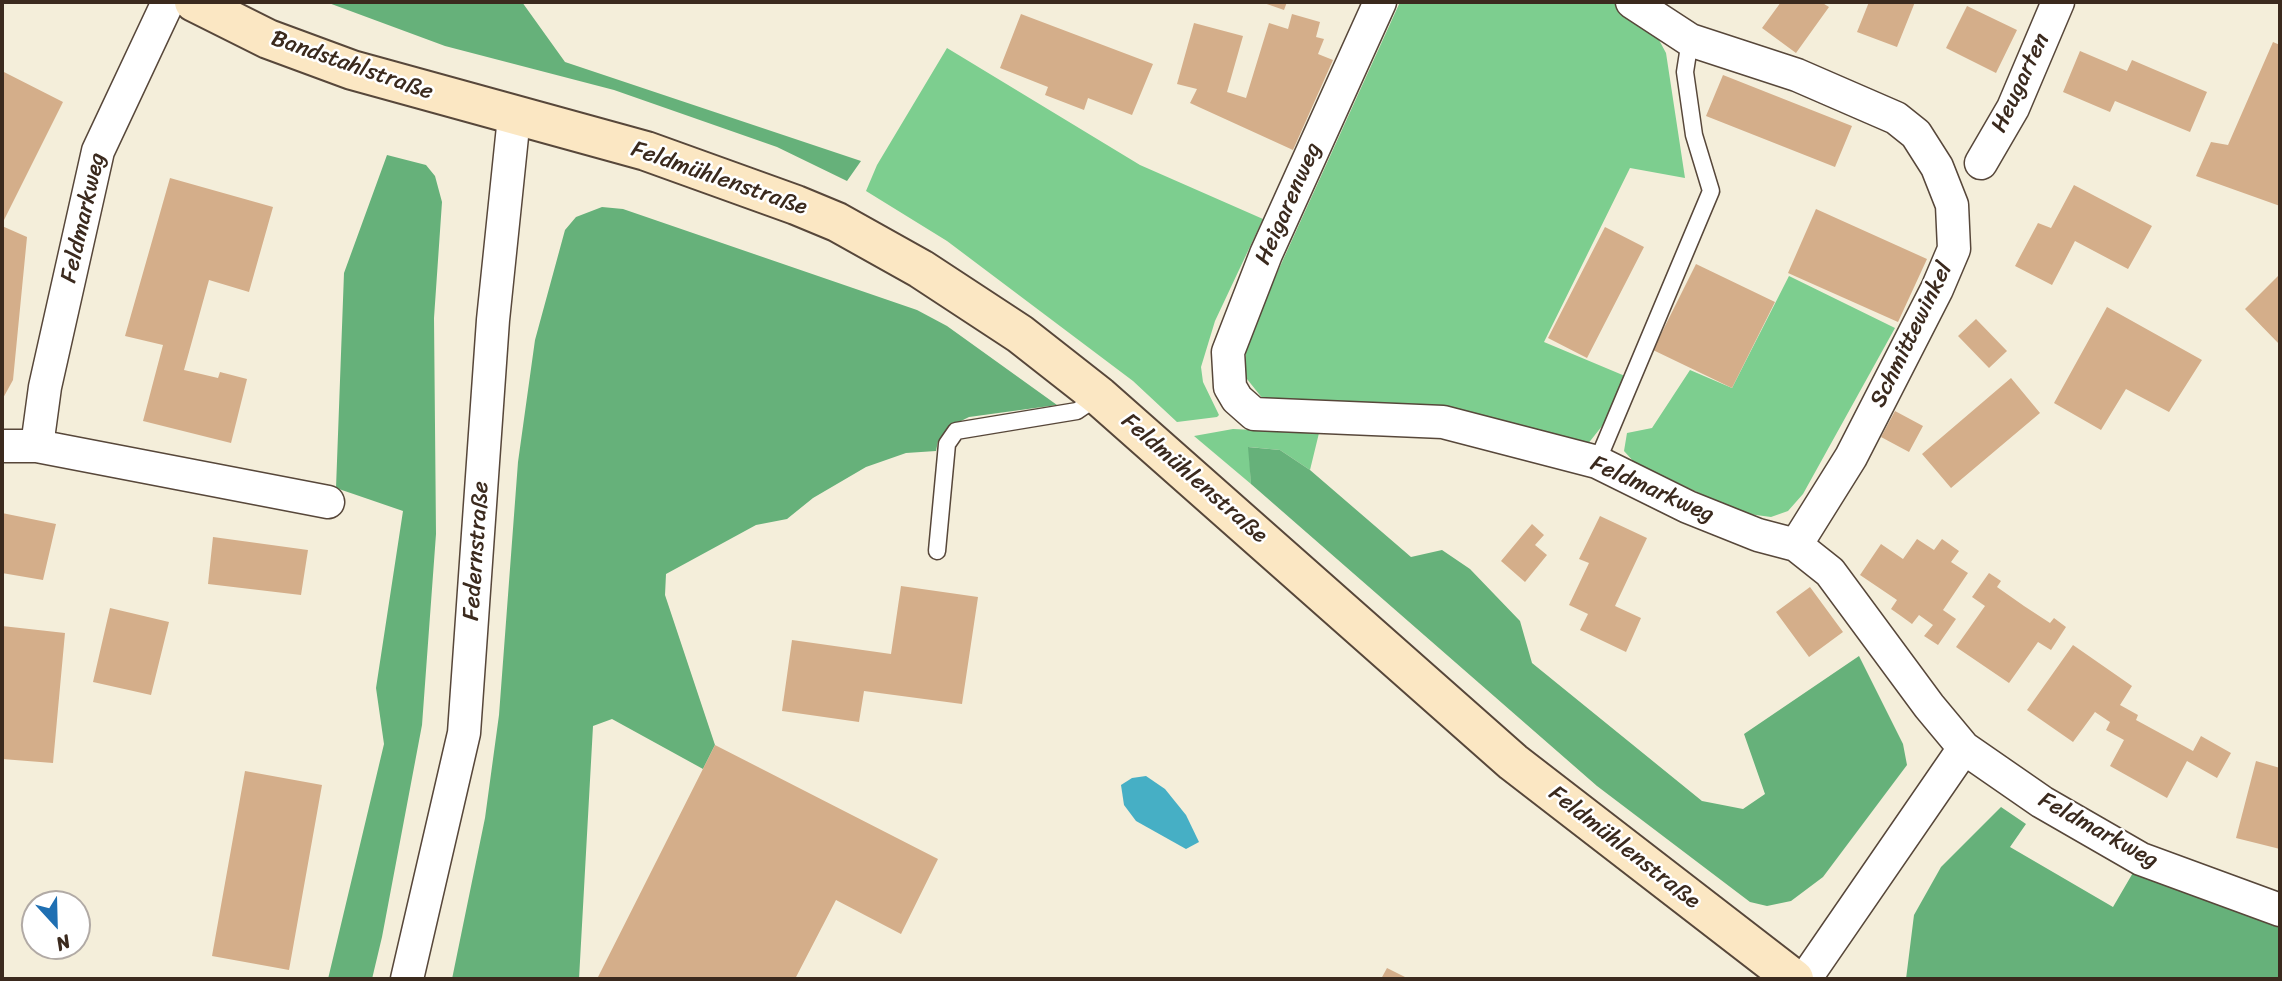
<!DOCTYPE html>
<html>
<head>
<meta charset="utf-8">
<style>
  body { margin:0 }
  #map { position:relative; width:2282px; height:981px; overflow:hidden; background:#f4eeda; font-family:Sriracha,sans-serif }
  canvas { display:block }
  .frame { position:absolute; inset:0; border:4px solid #3b2a1e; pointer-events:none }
  .north { position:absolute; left:21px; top:890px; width:70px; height:70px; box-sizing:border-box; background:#fff; border:2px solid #b1aaa5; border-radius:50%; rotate:158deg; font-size:19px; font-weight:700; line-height:28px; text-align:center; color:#3b2a1e }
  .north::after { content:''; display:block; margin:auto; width:24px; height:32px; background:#1f6fb2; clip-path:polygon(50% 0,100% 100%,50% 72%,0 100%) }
</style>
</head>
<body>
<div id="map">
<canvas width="2282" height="981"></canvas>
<div class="frame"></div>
<div class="north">N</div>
</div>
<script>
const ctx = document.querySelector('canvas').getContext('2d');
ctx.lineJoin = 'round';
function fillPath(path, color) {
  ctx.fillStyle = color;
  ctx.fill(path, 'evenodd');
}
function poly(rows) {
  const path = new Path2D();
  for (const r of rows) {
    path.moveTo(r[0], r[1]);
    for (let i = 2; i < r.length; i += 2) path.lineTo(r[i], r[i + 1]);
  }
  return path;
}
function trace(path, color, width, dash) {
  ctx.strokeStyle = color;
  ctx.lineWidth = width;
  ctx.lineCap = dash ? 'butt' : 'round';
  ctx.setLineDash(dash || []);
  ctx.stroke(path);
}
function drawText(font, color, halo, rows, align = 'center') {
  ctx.font = font + ' Sriracha,sans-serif';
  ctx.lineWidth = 5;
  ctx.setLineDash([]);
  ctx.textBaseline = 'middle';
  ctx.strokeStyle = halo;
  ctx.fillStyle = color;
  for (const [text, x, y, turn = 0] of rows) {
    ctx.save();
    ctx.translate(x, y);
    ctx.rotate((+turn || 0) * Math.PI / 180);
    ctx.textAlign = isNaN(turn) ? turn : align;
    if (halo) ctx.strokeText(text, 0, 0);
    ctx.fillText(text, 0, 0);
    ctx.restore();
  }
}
fillPath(poly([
  [1400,2,1613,2,1646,27,1659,40,1666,53,1685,178,1630,168,1544,342,1625,376,1606,421,1587,445,1263,399,1247,379,1244,369,1248,337],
  [947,48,1140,165,1263,219,1215,321,1201,367,1203,382,1219,415,1217,417,1177,422,1133,381,947,241,866,191,877,165],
  [1789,276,1895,328,1803,494,1788,511,1771,517,1741,513,1634,462,1624,451,1627,433,1652,428,1690,370,1732,388],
  [1233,429,1319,433,1310,470,1280,450,1249,447,1251,484,1194,436]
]), '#7dce8f');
fillPath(poly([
  [326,2,522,2,565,62,861,161,847,181,777,147,614,90,445,46],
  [387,155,426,165,435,176,442,202,434,318,436,534,422,725,382,937,372,979,328,979,384,744,376,688,403,511,336,488,344,273],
  [602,207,623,209,917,310,947,326,1057,405,969,417,951,426,938,441,936,451,906,453,866,467,813,498,787,519,756,525,666,574,665,595,715,745,703,769,612,719,593,726,579,979,452,979,485,818,499,715,518,462,535,340,565,230,576,217],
  [1248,447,1280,450,1310,470,1411,557,1442,550,1470,569,1520,621,1532,663,1702,801,1743,809,1765,794,1744,734,1859,656,1903,744,1907,765,1823,877,1791,901,1767,906,1750,902,1597,786,1251,484],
  [2001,807,2026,824,2010,847,2113,907,2141,859,2280,910,2280,979,1906,979,1914,915,1941,867]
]), '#66b17a');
fillPath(poly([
  [1146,776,1165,789,1186,815,1199,842,1186,849,1136,821,1124,805,1121,785,1132,778]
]), '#46afc5');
fillPath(poly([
  [1261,2,1287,2,1284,10],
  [1781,2,1821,2,1829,7,1796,53,1762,28],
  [1869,2,1915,2,1897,47,1857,32],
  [1967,6,2017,30,1996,73,1946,48],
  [1021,14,1153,64,1132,115,1088,98,1084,110,1045,95,1048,87,1000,68],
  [1292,14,1320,22,1316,37,1324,39,1318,54,1333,60,1293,150,1190,103,1197,89,1177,84,1194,23,1243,36,1227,92,1246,98,1269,23,1288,29],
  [2273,42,2280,45,2280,206,2196,176,2211,142,2228,145],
  [2080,51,2127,71,2132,60,2207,92,2190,132,2115,101,2110,112,2063,92],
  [2,71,63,102,2,224],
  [1723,75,1852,126,1835,167,1706,116],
  [170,178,273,207,249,292,209,280,184,370,218,378,220,372,247,379,231,443,143,421,163,345,125,336],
  [2074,185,2152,226,2128,269,2075,241,2052,285,2015,266,2038,223,2051,228],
  [1816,209,1927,259,1898,322,1788,273],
  [2,226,27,237,13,380,2,400],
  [1605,227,1644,247,1587,358,1548,338],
  [1696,264,1775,302,1732,388,1653,350],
  [2280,274,2280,345,2245,309],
  [2107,307,2202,360,2169,412,2126,389,2101,430,2054,403],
  [1976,319,2007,351,1989,368,1958,336],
  [2011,378,2040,413,1951,488,1922,454],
  [1895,411,1923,426,1909,452,1881,437],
  [2,513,56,524,43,580,2,573],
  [1600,516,1647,538,1615,606,1641,618,1626,652,1580,630,1588,614,1569,605,1589,563,1579,559],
  [1532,524,1544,535,1535,545,1547,555,1525,582,1501,561],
  [213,537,308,550,301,595,208,584],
  [1917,539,1934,550,1942,539,1959,551,1951,562,1968,573,1943,610,1956,619,1938,645,1924,636,1933,625,1919,615,1912,624,1901,616,1891,609,1897,600,1860,575,1881,544,1903,559],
  [1989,573,2001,581,1997,587,2024,606,2050,623,2054,618,2066,627,2051,650,2038,642,2009,683,1956,647,1985,606,1972,597],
  [901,586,978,597,962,704,864,691,859,722,782,711,792,640,891,654],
  [1810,587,1843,632,1809,657,1776,612],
  [110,608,169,622,151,695,93,682],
  [2,626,65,633,53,763,2,759],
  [2073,645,2132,686,2120,705,2138,715,2136,720,2193,751,2201,736,2231,753,2217,778,2187,761,2167,798,2110,766,2124,740,2106,730,2110,722,2095,712,2073,742,2027,710],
  [715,745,938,859,901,934,836,900,795,979,597,979],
  [2256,761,2280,768,2280,849,2236,838],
  [245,771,322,785,289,970,212,956],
  [1387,968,1409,979,1381,979]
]), '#d4ae8a');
const lane = poly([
  [1597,462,1711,191,1694,135,1685,72,1690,40],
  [937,551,947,444,956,431,1077,411,1099,396]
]);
const street = poly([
  [168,2,98,151,45,387,37,446,328,502],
  [1380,2,1266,254,1228,352,1230,387,1237,399,1254,414,1443,422,1597,462,1688,507,1758,535,1796,545,1830,572,1929,706,1964,748,2042,802,2141,859,2280,910],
  [1632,2,1690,40,1797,75,1896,118,1916,134,1937,167,1952,205,1954,249,1937,289,1851,457,1796,545],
  [1981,163,2013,108,2058,2],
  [2,446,37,446],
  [407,979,464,733,493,320,514,117],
  [1805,979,1964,748]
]);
const secondary = poly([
  [194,2,268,39,352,70,646,151,796,205,837,222,921,269,1020,334,1099,396,1513,762,1794,979]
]);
trace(lane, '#57473a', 19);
trace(street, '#57473a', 35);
trace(secondary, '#57473a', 42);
trace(lane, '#fff', 16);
trace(street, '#fff', 32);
trace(secondary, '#fbe7c3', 38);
drawText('23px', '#3b2a1e', '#fff', [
  ["Bandstahlstraße",352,66,19],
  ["Heugarten",2021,83,-65],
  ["Feldmühlenstraße",719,179,19],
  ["Heigarenweg",1289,204,-66],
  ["Feldmarkweg",84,218,-77],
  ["Schmittewinkel",1912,335,-64],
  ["Feldmühlenstraße",1194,479,41],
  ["Feldmarkweg",1652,490,24],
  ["Federnstraße",477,551,-86],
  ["Feldmarkweg",2098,831,29],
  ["Feldmühlenstraße",1624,848,38]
]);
</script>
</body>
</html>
